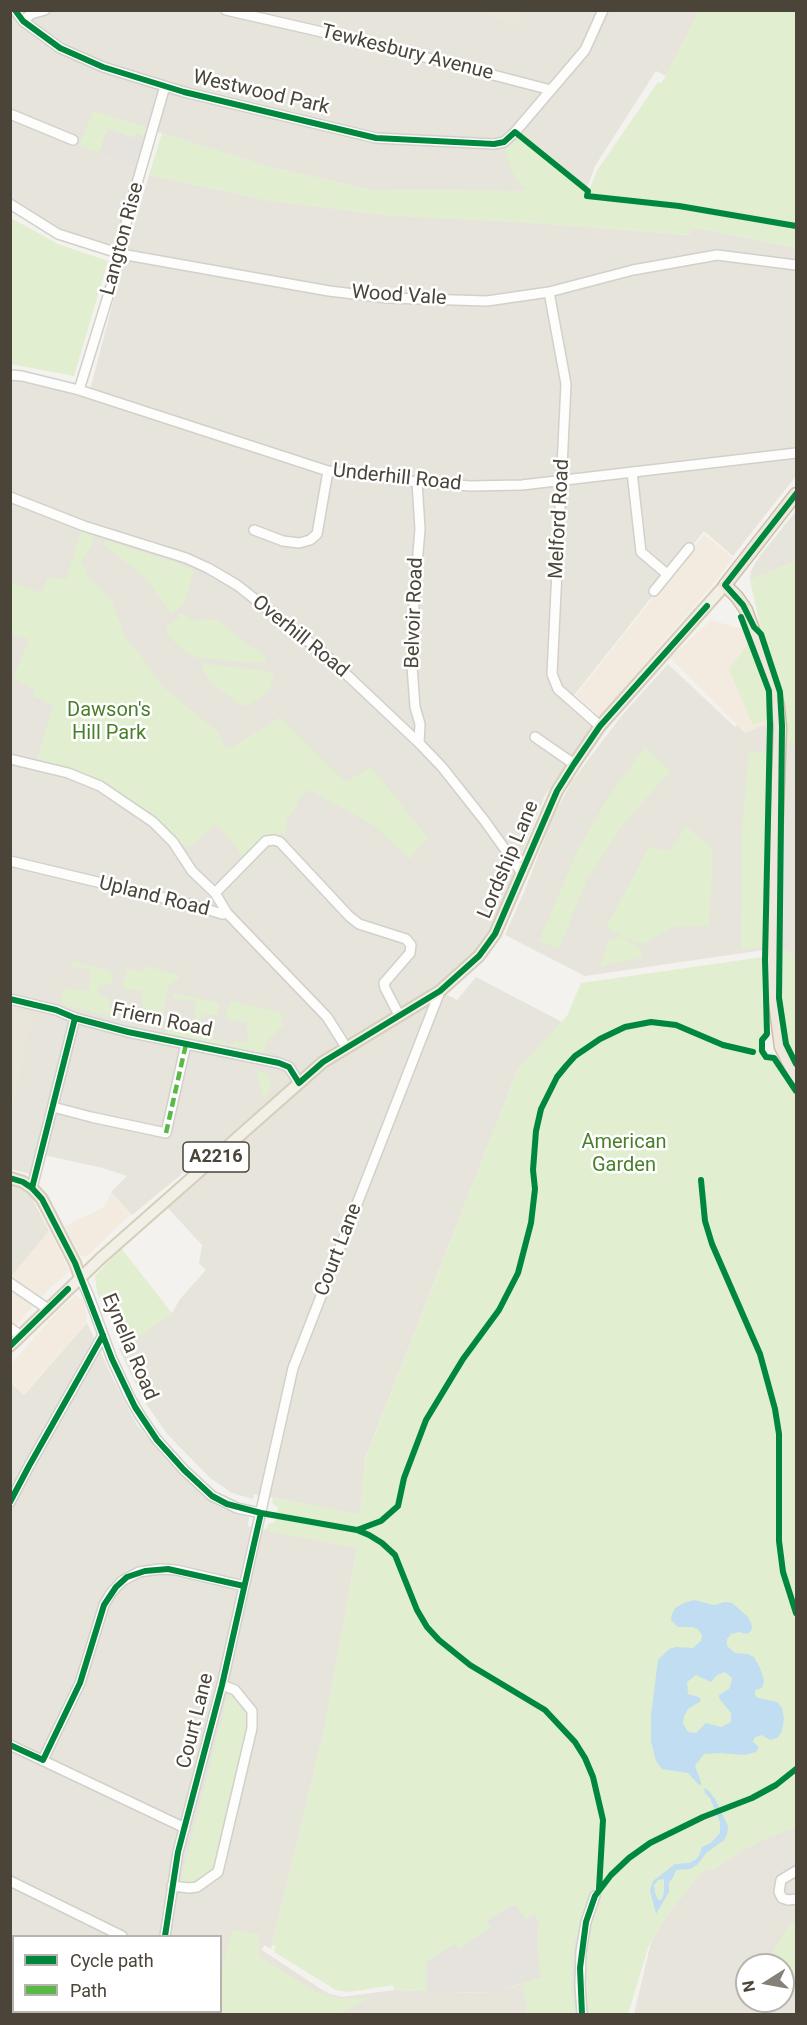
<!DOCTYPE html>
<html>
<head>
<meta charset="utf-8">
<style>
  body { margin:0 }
  #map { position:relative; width:807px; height:2025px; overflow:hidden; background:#f4f2ee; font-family:Roboto,sans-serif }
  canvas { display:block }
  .frame { position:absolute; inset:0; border:12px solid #4b4439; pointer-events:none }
  .legend { position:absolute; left:12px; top:1935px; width:210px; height:78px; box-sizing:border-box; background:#fff; border:2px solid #b7b4b0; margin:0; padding:8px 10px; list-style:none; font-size:18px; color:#4b4439 }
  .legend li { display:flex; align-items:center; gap:12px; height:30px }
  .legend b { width:30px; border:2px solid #b7b4b0 }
  .north { position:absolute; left:735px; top:1953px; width:60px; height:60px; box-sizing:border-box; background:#fff; border:2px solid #b7b4b0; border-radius:50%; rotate:259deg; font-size:16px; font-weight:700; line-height:24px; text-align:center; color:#4b4439 }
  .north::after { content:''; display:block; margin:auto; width:21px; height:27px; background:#868178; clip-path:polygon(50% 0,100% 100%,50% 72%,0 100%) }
</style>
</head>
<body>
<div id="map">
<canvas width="807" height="2025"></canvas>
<div class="frame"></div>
<ul class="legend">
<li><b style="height:8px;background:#00873e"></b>Cycle path</li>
<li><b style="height:8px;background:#58b947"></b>Path</li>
</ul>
<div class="north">N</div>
</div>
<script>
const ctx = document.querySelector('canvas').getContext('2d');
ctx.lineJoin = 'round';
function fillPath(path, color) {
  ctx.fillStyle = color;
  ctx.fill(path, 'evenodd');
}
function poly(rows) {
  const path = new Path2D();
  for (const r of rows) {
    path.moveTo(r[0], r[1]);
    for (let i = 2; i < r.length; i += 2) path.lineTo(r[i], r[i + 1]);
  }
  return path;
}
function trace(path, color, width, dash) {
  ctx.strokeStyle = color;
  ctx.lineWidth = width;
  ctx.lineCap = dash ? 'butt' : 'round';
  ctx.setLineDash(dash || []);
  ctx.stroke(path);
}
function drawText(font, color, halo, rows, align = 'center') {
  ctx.font = font + ' Roboto,sans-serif';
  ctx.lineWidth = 5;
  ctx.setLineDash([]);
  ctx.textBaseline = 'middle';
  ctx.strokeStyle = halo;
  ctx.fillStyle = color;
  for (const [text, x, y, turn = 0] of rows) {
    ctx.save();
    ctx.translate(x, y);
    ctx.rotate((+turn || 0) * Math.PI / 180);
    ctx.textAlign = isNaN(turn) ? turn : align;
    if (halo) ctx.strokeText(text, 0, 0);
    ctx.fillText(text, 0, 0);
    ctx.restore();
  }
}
fillPath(poly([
  [10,11,699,11,666,76,656,71,595,166,587,188,584,187,581,190,512,191,371,190,266,166,148,129,113,246,60,233,11,202],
  [149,175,267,200,386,215,537,223,690,235,690,229,703,229,796,248,796,476,733,556,704,531,568,703,592,727,544,797,516,867,492,934,477,955,438,988,322,1059,132,1215,111,1192,127,1176,103,1168,35,1153,30,1174,11,1169,11,376,89,394,124,260],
  [796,511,796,561,750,580,751,571,759,557],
  [668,664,735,727,748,713,770,718,764,950,585,976,505,935,525,890,552,819,572,781,623,714],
  [783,743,796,743,796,985,780,998],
  [476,977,562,1022,518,1069,365,1459,360,1515,254,1494,253,1499,232,1493,210,1478,168,1435,144,1401,119,1349,172,1313,180,1299,206,1270,199,1263,202,1245,168,1208,326,1064,444,993,457,1000],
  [11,1185,20,1186,31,1196,49,1231,11,1277],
  [87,1323,114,1381,137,1425,166,1460,205,1498,224,1509,249,1517,248,1526,357,1548,325,1726,272,1945,271,1949,264,1945,262,1950,321,1989,330,1994,342,1997,394,1990,482,1993,523,1984,528,2014,11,2014,10,1382,24,1395],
  [14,1936,220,1936,220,2012,14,2012],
  [796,1827,796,2014,634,2014,651,1942,664,1919,697,1877,706,1868,710,1871,750,1846,770,1836],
  [747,1965,783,1965,783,2001,747,2001]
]), '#e7e4dc');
fillPath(poly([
  [704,534,733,558,716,581,599,717,576,695],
  [711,620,749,631,772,692,774,721,745,733,670,658],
  [111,1193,131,1214,86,1257,80,1255,65,1226,104,1207],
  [49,1231,70,1271,49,1289,15,1326,11,1323,11,1277],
  [76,1295,84,1301,87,1323,23,1395,11,1381,11,1364,58,1311]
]), '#f3ebdf');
fillPath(poly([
  [93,111,147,127,134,165,79,145]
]), '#e6e2de');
fillPath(poly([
  [481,11,526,10,526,11,520,27],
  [11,1010,33,1014,11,1114,10,1010]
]), '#eae5da');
fillPath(poly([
  [699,11,796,11,796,224,658,201,588,193,598,169,658,82,661,83,666,76],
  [93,111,147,127,144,136,136,133,135,138,108,129,99,153,79,145],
  [162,133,266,166,371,190,526,191,512,172,504,145,516,134,583,189,586,193,585,198,668,206,795,227,796,228,796,248,703,229,690,229,690,235,537,223,434,218,386,215,267,200,149,175],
  [11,218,58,244,108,261,74,376,11,364],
  [81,531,86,533,87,531,94,534,91,547,82,559,82,563,87,569,85,574,112,601,125,637,142,657,163,687,218,732,224,745,229,749,280,717,346,782,371,767,428,838,410,859,373,825,309,790,296,802,299,805,290,814,286,822,287,829,284,834,272,836,244,862,236,846,216,824,190,847,185,844,177,848,151,824,100,789,36,763,53,705,45,703,45,700,34,697,34,689,13,678,29,639,11,634,11,625,12,624,11,623,11,582,41,593,48,578,66,579],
  [104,540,174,562,194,571,184,605,171,614,146,578,105,546],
  [796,561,796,743,783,743,784,704,781,688,760,625,750,580],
  [180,613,196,621,205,618,208,620,218,620,244,642,266,657,265,661,258,663,199,658,186,652,176,644,167,634,166,627,179,618,177,615],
  [748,644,767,692,769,719,753,725,729,669],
  [203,664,264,670,275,676,267,694,246,706,241,705,210,682,202,668],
  [645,747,671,771,624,823,586,881,559,949,539,941,579,847,609,796],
  [749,751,769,752,768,947,741,950,742,826],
  [686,826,713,850,709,926,674,927,643,944,624,937,642,951,643,958,600,966,608,941,622,936,606,927,649,847,670,851],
  [781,948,796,955,796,1060,786,1039,780,1013],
  [763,957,762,995,766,1031,760,1041,765,1060,772,1061,775,1063,782,1077,796,1095,796,1827,770,1836,750,1846,710,1871,706,1868,697,1877,664,1919,649,1945,628,2014,528,2014,522,1984,482,1993,394,1990,393,1985,349,1992,336,1990,274,1952,276,1946,272,1945,325,1726,357,1548,265,1530,268,1524,275,1522,278,1507,273,1504,272,1498,360,1514,365,1460,518,1069,567,1016,581,983],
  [74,962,110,971,113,975,112,984,100,985,98,994,109,999,109,1007,125,1012,124,1019,63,1005,61,1000,64,988,89,991,91,970,69,966],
  [145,966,179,975,178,980,169,985,161,1023,154,1027,125,1020,127,1012,130,1010,141,1013,143,1003,141,1002,143,991,121,988,127,968,144,972],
  [174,993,216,1002,219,1005,219,1015,202,1015,200,1022,213,1029,213,1039,227,1043,226,1049,169,1036,166,1034,169,1020,194,1023,196,1013,194,1012,196,1001,173,998],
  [230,1001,282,1013,281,1023,284,1025,269,1039,261,1057,228,1050,229,1043,234,1044,234,1041,246,1043,248,1034,246,1033,248,1022,225,1019],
  [256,1071,266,1073,271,1081,269,1093,263,1099],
  [121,1248,172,1313,122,1348,97,1292,95,1276],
  [229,1690,247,1707,249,1717,213,1872,194,1881,180,1883],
  [796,1923,796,1996,783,1983,783,1965,765,1965,788,1926],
  [232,1930,259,1934,260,1957,318,1993,340,1999,372,1997,338,2014,210,2014,211,2012,220,2012,221,1973]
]), '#e1eecf');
fillPath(poly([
  [510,1906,517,1906,526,1919,534,1914,538,1920,537,1946,541,1977,492,1992,427,1992,426,1962,455,1944,458,1949,491,1928,487,1921],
  [575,1939,578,1939,575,1959,574,1989,578,2014,576,2014,572,1989,573,1958]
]), '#e6e3df');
fillPath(poly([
  [694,1600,714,1605,725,1602,732,1603,748,1617,752,1626,751,1631,747,1634,739,1632,731,1634,727,1639,727,1646,735,1653,747,1654,754,1657,760,1668,764,1681,762,1688,755,1690,755,1695,758,1698,777,1702,782,1708,784,1719,782,1731,777,1738,770,1740,762,1735,755,1737,753,1742,759,1747,756,1752,744,1755,720,1753,704,1754,695,1766,702,1785,698,1784,688,1773,662,1769,656,1761,651,1741,651,1716,658,1660,669,1649,676,1647,693,1648,701,1641,702,1635,698,1629,692,1627,678,1627,671,1620,672,1614,675,1608,684,1603],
  [725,1672,732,1678,731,1684,729,1689,719,1695,719,1698,731,1713,731,1722,721,1727,706,1723,696,1733,688,1732,683,1724,684,1716,688,1709,701,1701,699,1697,688,1694,687,1682,696,1675,711,1682,717,1675],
  [704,1788,709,1791,715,1799,728,1826,727,1834,724,1840,706,1853,698,1864,690,1869,676,1870,673,1878,669,1882,669,1892,656,1914,650,1890,653,1881,675,1864,689,1863,695,1860,699,1856,702,1847,711,1843,720,1833,720,1822,710,1798,705,1793],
  [664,1879,664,1892,662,1899,658,1900,655,1893,654,1885,658,1880]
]), '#c0ddf1');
const minor = poly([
  [15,10,23,21,60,48,103,67,184,92,376,138,494,144,504,142,515,132,585,50,603,10],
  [226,10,370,43,551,90],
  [23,21,31,14,45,10],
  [10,114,73,140],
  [10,204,58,234,121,254,329,291,388,298,487,301,549,292,633,270,717,255,796,265],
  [549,292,566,384,552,674,558,689,600,726],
  [10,375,22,376,79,390,328,471,417,482,470,486,522,485,796,453],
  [79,390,121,254,127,218,165,86],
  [632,472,641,552,667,574],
  [417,482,420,529,414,602,412,666,415,707,420,724,419,743],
  [10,497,84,526,186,558,208,568,237,585,328,657,419,743,442,767,484,820,522,873],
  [254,530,283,541,299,543,310,540,317,534,328,471],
  [654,591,689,548],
  [535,737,574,764],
  [10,759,68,773,100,786,153,822,173,842,192,871,215,893,227,913],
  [10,861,193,905,222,914,227,913,327,1017,346,1047],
  [215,893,266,841,274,840,280,842,349,916,359,924,406,939,411,945,410,953,384,983,385,988,399,1015],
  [10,999,56,1010,75,1018,128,1032,279,1063,289,1067,299,1083],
  [53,1107,91,1117,166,1133,186,1044],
  [32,1188,75,1018],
  [80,1277,88,1294,112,1359,129,1396,141,1417,157,1440,184,1470,212,1496,237,1508,261,1513],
  [10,1283,48,1309],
  [10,1328,21,1336],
  [10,1502,29,1466,103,1335],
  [10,1745,185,1828],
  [43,1760,80,1683,104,1605,111,1593,122,1581,139,1572,160,1569,176,1570,244,1586],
  [796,1871,781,1880,779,1892,782,1898,788,1900,796,1899],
  [10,1881,122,1936],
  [172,1886,189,1888,197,1887,218,1872,252,1728,252,1711,235,1690,222,1685],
  [165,1936,178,1852,222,1685,293,1368,440,991],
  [10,1999,14,2000],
  [35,2012,40,2014],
  [123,2014,125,2012],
  [582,2014,580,1985,581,1952,586,1922,595,1896]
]);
const major = poly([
  [10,1178,23,1182,32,1188,42,1199,75,1263,80,1277],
  [10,1346,101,1258,323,1062,440,991,479,956,495,934,557,791,574,764,600,726,725,585]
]);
const highway = poly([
  [796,494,725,585,737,597,746,610,773,685,778,707,780,727,772,952,772,980,781,1047,796,1077]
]);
trace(minor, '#d2d0cb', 12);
trace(major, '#d6cebb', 14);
trace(highway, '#ccbfa9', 15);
trace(minor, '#fdfdfc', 9);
trace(major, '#f2efe6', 10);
trace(highway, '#ede8db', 12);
trace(poly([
  [166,1133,186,1044]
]), '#58b947', 4.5, [9, 4.5]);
trace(poly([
  [15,10,23,21,60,48,103,67,184,92,376,138,494,144,504,142,515,132,588,191,587,196,679,206,796,226],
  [796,494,725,585,743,605,754,627,761,634,780,692,782,726,779,998,786,1044,796,1064],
  [741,617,769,691,770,725,765,960,767,1034,762,1040,762,1051,766,1057,774,1058,796,1091],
  [10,999,56,1010,75,1018,128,1032,279,1063,289,1067,299,1083,323,1062,440,991,479,956,495,934,557,791,574,764,600,726,707,606],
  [10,1178,23,1182,32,1188,42,1199,75,1263,112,1359,135,1407,157,1440,184,1470,212,1496,227,1504,261,1513,357,1530,369,1535,382,1543,395,1555,417,1610,427,1627,439,1640,470,1665,545,1710,575,1742,585,1758,593,1777,603,1820,599,1889],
  [701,1180,705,1221,712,1244,760,1354,775,1409,779,1434,779,1541,783,1572,796,1613],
  [32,1188,75,1018],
  [10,1346,68,1289],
  [10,1502,29,1466,103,1335],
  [357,1530,381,1521,398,1506,404,1478,426,1420,463,1359,499,1310,518,1273,531,1223,535,1189,533,1170,536,1131,541,1109,557,1077,566,1066,575,1056,600,1039,625,1027,651,1022,676,1025,723,1045,753,1052],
  [10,1745,43,1760,80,1683,104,1605,116,1587,127,1577,145,1571,168,1569,244,1586],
  [165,1936,178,1852,222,1685,261,1513],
  [582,2014,580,1968,586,1922,595,1896,611,1875,629,1858,650,1843,703,1817,752,1798,776,1785,796,1769]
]), '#00873e', 6);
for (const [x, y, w] of [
  [216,1157,66]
]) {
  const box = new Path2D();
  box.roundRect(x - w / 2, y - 15, w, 30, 4.5);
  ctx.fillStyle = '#fff';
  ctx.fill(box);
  trace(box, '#4b4439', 1.5);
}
drawText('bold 18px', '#4b4439', null, [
  ["A2216",216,1157]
]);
drawText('20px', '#4b4439', '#fff', [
  ["Tewkesbury Avenue",407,53,14],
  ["Westwood Park",261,93,13],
  ["Langton Rise",123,239,-75],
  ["Wood Vale",399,296,4],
  ["Underhill Road",397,478,6],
  ["Melford Road",560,519,-87],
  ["Belvoir Road",415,613,-88],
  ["Overhill Road",300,637,39],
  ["Lordship Lane",509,860,-67],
  ["Upland Road",154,897,14],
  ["Friern Road",162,1021,12],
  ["Court Lane",339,1250,-69],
  ["Eynella Road",129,1347,67],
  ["Court Lane",196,1721,-76]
]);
drawText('20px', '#4a7f2a', '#fff', [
  ["Dawson's",109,711],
  ["Hill Park",109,734],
  ["American",624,1143],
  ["Garden",624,1166]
]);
</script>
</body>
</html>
